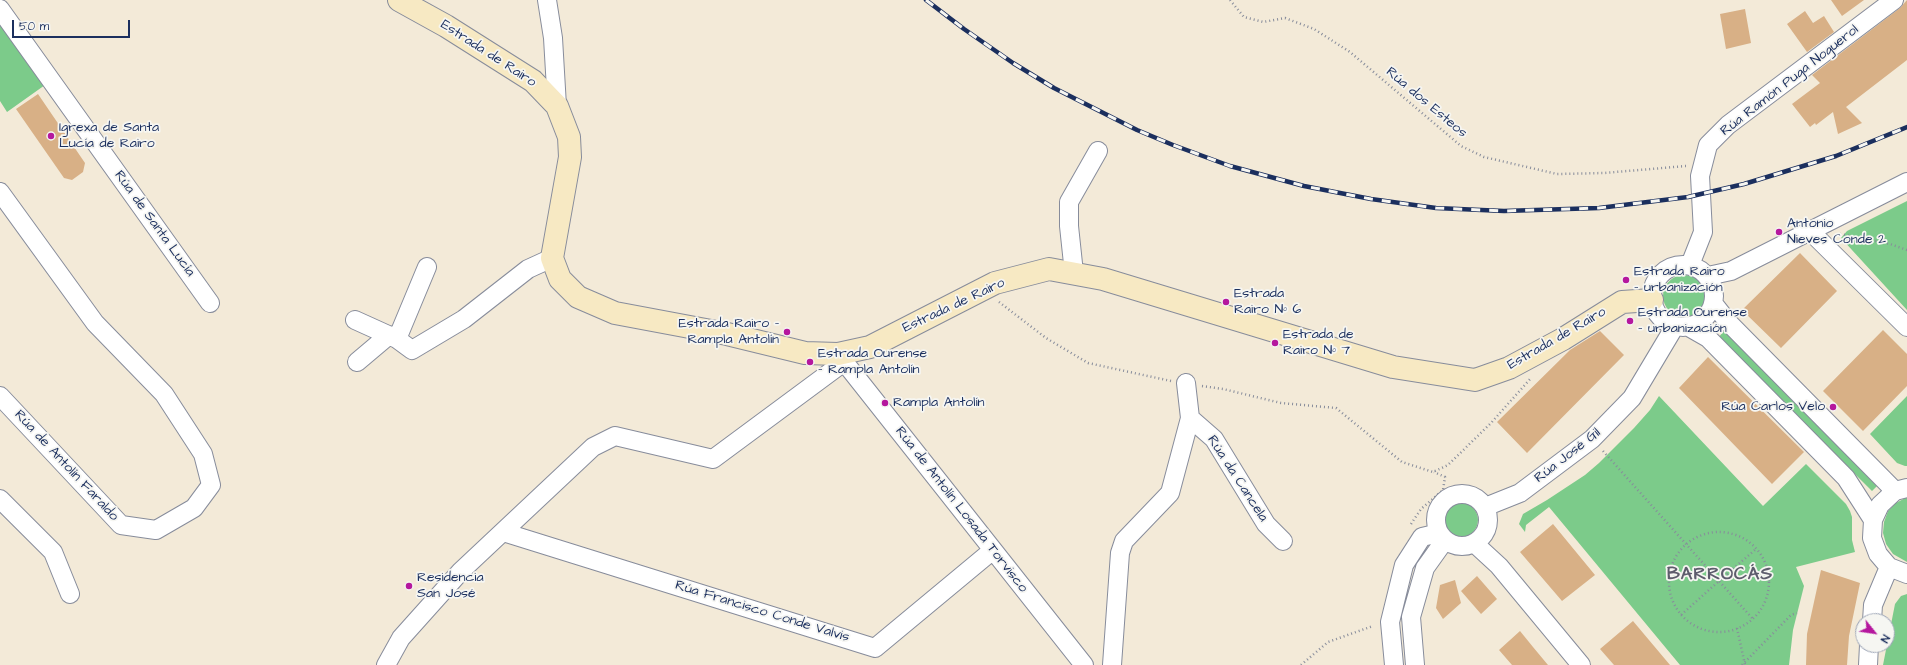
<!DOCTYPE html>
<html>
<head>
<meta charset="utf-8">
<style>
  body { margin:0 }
  #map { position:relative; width:1907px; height:665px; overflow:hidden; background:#f3ead8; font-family:"Architects Daughter",sans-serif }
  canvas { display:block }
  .north { position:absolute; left:1855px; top:613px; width:40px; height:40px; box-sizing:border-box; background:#f6f6f2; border:1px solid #9ea6b7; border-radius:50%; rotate:120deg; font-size:11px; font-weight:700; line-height:16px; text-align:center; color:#1b2f5e }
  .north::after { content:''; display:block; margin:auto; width:14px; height:18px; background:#b5179e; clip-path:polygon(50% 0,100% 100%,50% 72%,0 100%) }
  .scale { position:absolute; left:12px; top:20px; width:118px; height:18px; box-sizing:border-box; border:2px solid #1b2f5e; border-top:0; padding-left:5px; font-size:12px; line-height:14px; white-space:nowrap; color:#1b2f5e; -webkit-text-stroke:3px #f6f6f2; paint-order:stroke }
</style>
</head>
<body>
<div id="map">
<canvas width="1907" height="665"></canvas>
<div class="north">N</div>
<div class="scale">50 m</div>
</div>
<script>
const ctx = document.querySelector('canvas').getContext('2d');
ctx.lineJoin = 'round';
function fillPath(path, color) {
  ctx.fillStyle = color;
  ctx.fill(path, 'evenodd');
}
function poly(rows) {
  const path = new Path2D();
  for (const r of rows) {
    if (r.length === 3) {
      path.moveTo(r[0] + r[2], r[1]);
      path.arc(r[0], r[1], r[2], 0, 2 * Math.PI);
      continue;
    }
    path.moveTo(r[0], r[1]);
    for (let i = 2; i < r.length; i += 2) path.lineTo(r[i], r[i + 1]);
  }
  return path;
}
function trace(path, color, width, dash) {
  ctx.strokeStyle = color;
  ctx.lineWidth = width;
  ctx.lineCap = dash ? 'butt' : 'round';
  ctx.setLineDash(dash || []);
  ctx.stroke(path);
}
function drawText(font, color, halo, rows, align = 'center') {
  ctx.font = font + ' "Architects Daughter",sans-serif';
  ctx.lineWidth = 3.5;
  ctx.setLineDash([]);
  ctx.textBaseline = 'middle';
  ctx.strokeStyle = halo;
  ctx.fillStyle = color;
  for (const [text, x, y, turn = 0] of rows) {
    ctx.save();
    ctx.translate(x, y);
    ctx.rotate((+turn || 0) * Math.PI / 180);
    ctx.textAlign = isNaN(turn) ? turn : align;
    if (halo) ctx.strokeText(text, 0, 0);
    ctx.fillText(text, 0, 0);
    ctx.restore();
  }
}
fillPath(poly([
  [0,24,45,85,7,112,0,101],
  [1907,201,1907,310,1841,238,1847,231],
  [1684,296,21],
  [1724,331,1878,485,1872,491,1718,338],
  [1659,396,1763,506,1806,464,1846,504,1850,511,1852,517,1852,540,1855,552,1796,567,1804,586,1793,630,1789,665,1680,665,1549,507,1526,525,1525,532,1519,524,1523,514,1547,500,1585,475,1599,463,1634,428,1650,410],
  [1907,396,1907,466,1905,466,1897,463,1870,434],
  [1907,497,1907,562,1893,554,1886,544,1883,533,1884,522,1888,511,1896,503],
  [1461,520,17],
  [1907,594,1907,665,1883,665,1895,604,1901,596]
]), '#7ccb8a');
fillPath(poly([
  [1831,0,1864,0,1842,16],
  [1907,0,1907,60,1846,107,1862,123,1838,134,1833,112,1816,125,1815,123,1810,127,1792,104,1820,83,1812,75,1900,8],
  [1745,9,1751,43,1726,49,1720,14],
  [1805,11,1813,23,1824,16,1834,32,1807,52,1787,24],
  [38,94,85,163,83,172,72,180,64,178,16,109],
  [1800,253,1837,291,1781,348,1742,310],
  [1883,330,1907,354,1907,386,1863,431,1823,391],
  [1600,331,1624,355,1527,453,1497,422,1570,350],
  [1708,357,1804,452,1772,484,1679,388],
  [1553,524,1595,575,1562,601,1520,552],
  [1821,570,1860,583,1849,636,1847,665,1806,665,1807,634],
  [1477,576,1497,599,1481,614,1461,591],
  [1455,580,1461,603,1443,619,1436,608,1440,585],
  [1633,621,1670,665,1614,665,1600,649],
  [1520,631,1533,647,1548,665,1512,665,1499,650]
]), '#d8b086');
const street = poly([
  [547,0,553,38,557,106],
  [0,9,210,303],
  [0,192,95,323,164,394,203,454,211,485,194,508,156,530,121,525,0,396],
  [1810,231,1907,327],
  [1690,265,1703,232,1700,176,1708,145,1728,125,1894,0],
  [1683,296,31],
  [427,267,397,339,412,350,464,319,528,269,552,258],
  [1074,273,1069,226,1069,202,1098,151],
  [1708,276,1731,271,1907,182],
  [1713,303,1728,322,1895,491],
  [355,320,397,339],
  [1687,326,1708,338,1846,478,1873,520],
  [838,354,1084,665],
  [357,362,389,335],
  [1190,418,1214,439,1266,524,1283,541],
  [1907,488,1895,491,1880,505,1873,520,1872,538,1878,554,1889,567,1907,574],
  [1462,520,26],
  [0,499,53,552,70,594],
  [1485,507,1520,493,1592,439,1632,398,1675,326],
  [503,532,875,648,993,550],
  [1474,543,1499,566,1581,665],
  [1872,621,1873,605,1889,567],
  [386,665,401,638,461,571,593,447,615,436,713,459,844,362],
  [1112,665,1120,553,1124,541,1170,493,1190,418,1186,383],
  [1394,665,1390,622,1404,565,1422,537,1439,533],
  [1415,665,1411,617,1425,568,1445,540],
  [1868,665,1869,645]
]);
const secondary = poly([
  [399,0,446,26,533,81,557,106,569,137,570,157,552,258,560,279,578,297,615,313,727,334,805,353,838,354,870,347,995,283,1049,269,1103,279,1393,367,1475,380,1509,368,1563,339,1622,302,1652,300]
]);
trace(street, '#878c9b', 20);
trace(secondary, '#878c9b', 24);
trace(poly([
  [1230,0,1244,17,1263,22,1285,18,1314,29,1350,52,1461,146,1484,157,1557,174,1604,173,1686,166],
  [1840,234,1890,244,1907,250],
  [999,302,1046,338,1088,363,1171,381],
  [1202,386,1223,389,1281,403,1336,408,1402,462,1433,472,1448,465,1491,423,1531,378],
  [1603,451,1719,581,1681,615],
  [1411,524,1421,509,1443,490,1445,477,1434,472],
  [1719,582,50],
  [1752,618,1719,581,1756,549],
  [1737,628,1745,665],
  [1301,665,1328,642,1373,626],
  [1742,665,1791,615,1797,613]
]), '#878c9b', 2.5, [1, 3]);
trace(street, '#fff', 18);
trace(secondary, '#f7e9c3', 22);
const rail = poly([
  [926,0,964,29,1013,63,1054,88,1137,130,1173,145,1230,166,1304,186,1371,199,1436,208,1504,211,1599,208,1688,197,1744,184,1836,156,1907,127]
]);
trace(rail, '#1b2f5e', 4.5);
trace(rail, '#f6f6f2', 3, [9]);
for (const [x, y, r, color] of [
  [51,136,4,"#b5179e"],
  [1779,232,4,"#b5179e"],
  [1626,280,4,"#b5179e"],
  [1226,302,4,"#b5179e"],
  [1630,321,4,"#b5179e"],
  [787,332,4,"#b5179e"],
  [1275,343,4,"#b5179e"],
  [810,362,4,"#b5179e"],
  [885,403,4,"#b5179e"],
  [1833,407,4,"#b5179e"],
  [409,586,4,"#b5179e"]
]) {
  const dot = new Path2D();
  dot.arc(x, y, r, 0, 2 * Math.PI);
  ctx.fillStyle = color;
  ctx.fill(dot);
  trace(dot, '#f6f6f2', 1.5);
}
drawText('14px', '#1b2f5e', '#f6f6f2', [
  ["Estrada de Rairo",488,54,33],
  ["Rúa Ramón Puga Noguerol",1790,81,-38],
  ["Rúa dos Esteos",1426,103,40],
  ["Rúa de Santa Lucía",154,224,54],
  ["Estrada de Rairo",954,306,-25],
  ["Estrada de Rairo",1557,339,-30],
  ["Rúa José Gil",1568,456,-38],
  ["Rúa de Antolín Faraldo",66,466,47],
  ["Rúa da Cancela",1237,479,57],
  ["Rúa de Antolín Losada Torvisco",961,510,52],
  ["Rúa Francisco Conde Valvis",762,612,17]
]);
drawText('14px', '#1b2f5e', '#f6f6f2', [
  ["Igrexa de Santa",59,128],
  ["Lucía de Rairo",59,144],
  ["Antonio",1787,224],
  ["Nieves Conde 2",1787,240],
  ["Estrada Rairo",1634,272],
  ["- urbanización",1634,288],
  ["Estrada",1234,294],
  ["Rairo Nº 6",1234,310],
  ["Estrada Ourense",1638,313],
  ["- urbanización",1638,329],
  ["Estrada Rairo -",779,324,"right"],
  ["Rampla Antolín",779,340,"right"],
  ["Estrada de",1283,335],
  ["Rairo Nº 7",1283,351],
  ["Estrada Ourense",818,354],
  ["- Rampla Antolín",818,370],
  ["Rampla Antolín",893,403],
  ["Rúa Carlos Velo",1825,407,"right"],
  ["Residencia",417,578],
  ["San José",417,594]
], 'left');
ctx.letterSpacing = '1px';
drawText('bold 18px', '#5d5c6c', '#f6f6f2', [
  ["BARROCÁS",1720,575]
]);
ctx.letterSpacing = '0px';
</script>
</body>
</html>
